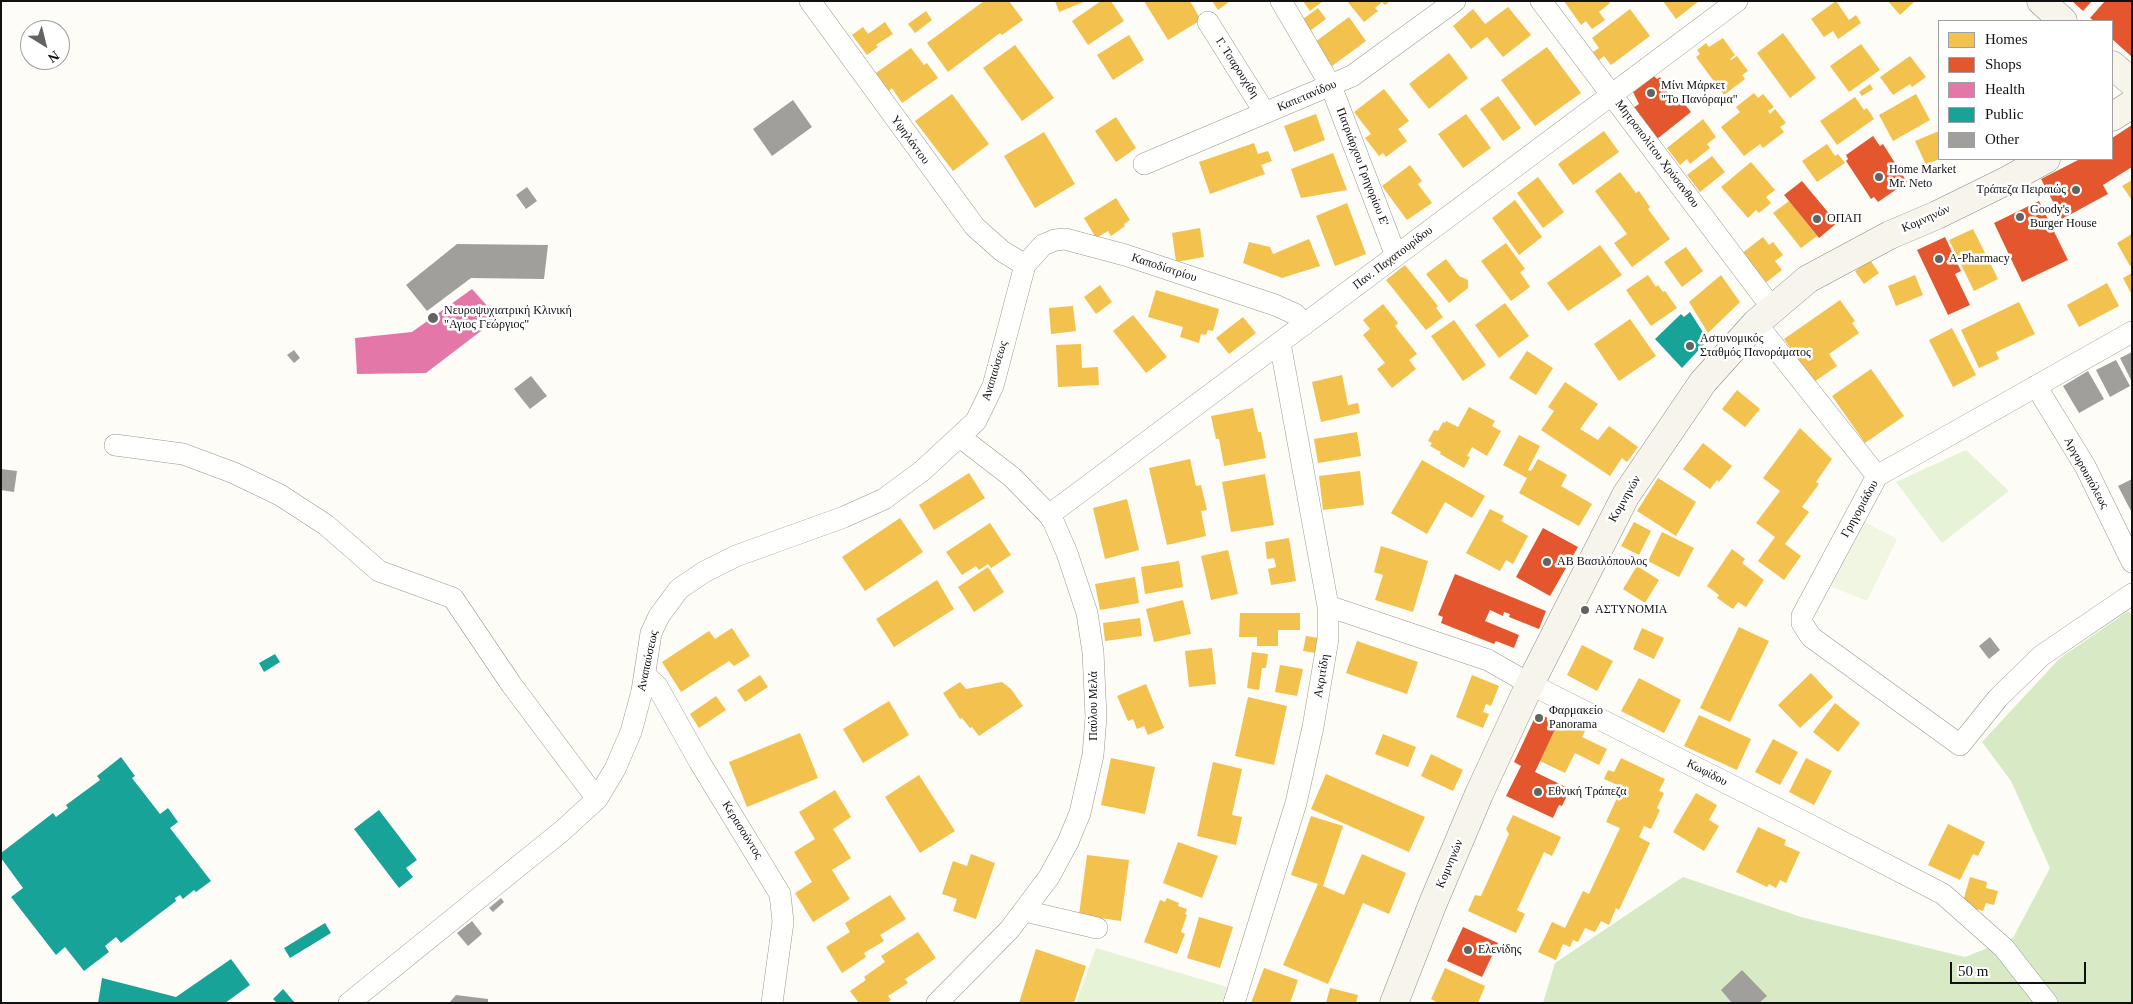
<!DOCTYPE html>
<html>
<head>
<meta charset="utf-8">
<style>
  body { margin:0 }
  #map { position:relative; width:2133px; height:1004px; overflow:hidden; background:#fdfcf7; font-family:"Times New Roman",serif }
  canvas { display:block }
  .frame { position:absolute; inset:0; border:2px solid #111; pointer-events:none }
  .legend { position:absolute; left:1938px; top:20px; width:175px; height:140px; box-sizing:border-box; background:#fff; border:1px solid #a0a0a0; margin:0; padding:6px 9px; list-style:none; font-size:15px; color:#111 }
  .legend li { display:flex; align-items:center; gap:10px; height:25px }
  .legend b { width:25px; border:1px solid #a0a0a0 }
  .north { position:absolute; left:20px; top:20px; width:50px; height:50px; box-sizing:border-box; background:#fff; border:1px solid #a0a0a0; border-radius:50%; rotate:144deg; font-size:14px; font-weight:700; line-height:20px; text-align:center; color:#111 }
  .north::after { content:''; display:block; margin:auto; width:18px; height:22px; background:#646362; clip-path:polygon(50% 0,100% 100%,50% 72%,0 100%) }
  .scale { position:absolute; left:1950px; top:962px; width:136px; height:22px; box-sizing:border-box; border:2px solid #111; border-top:0; padding-left:6px; font-size:15px; line-height:18px; white-space:nowrap; color:#111; -webkit-text-stroke:4px #fff; paint-order:stroke }
</style>
</head>
<body>
<div id="map">
<canvas width="2133" height="1004"></canvas>
<div class="frame"></div>
<ul class="legend">
<li><b style="height:14px;background:#f2c14e"></b>Homes</li>
<li><b style="height:14px;background:#e4572e"></b>Shops</li>
<li><b style="height:14px;background:#e377a8"></b>Health</li>
<li><b style="height:14px;background:#17a398"></b>Public</li>
<li><b style="height:14px;background:#a19f9c"></b>Other</li>
</ul>
<div class="north">N</div>
<div class="scale">50 m</div>
</div>
<script>
const ctx = document.querySelector('canvas').getContext('2d');
ctx.lineJoin = 'round';
function fillPath(path, color) {
  ctx.fillStyle = color;
  ctx.fill(path, 'evenodd');
}
function poly(rows) {
  const path = new Path2D();
  for (const r of rows) {
    path.moveTo(r[0], r[1]);
    for (let i = 2; i < r.length; i += 2) path.lineTo(r[i], r[i + 1]);
  }
  return path;
}
function trace(path, color, width, dash) {
  ctx.strokeStyle = color;
  ctx.lineWidth = width;
  ctx.lineCap = dash ? 'butt' : 'round';
  ctx.setLineDash(dash || []);
  ctx.stroke(path);
}
function drawText(font, color, halo, rows, align = 'center') {
  ctx.font = font + ' "Times New Roman",serif';
  ctx.lineWidth = 5;
  ctx.setLineDash([]);
  ctx.textBaseline = 'middle';
  ctx.strokeStyle = halo;
  ctx.fillStyle = color;
  for (const [text, x, y, turn = 0] of rows) {
    ctx.save();
    ctx.translate(x, y);
    ctx.rotate((+turn || 0) * Math.PI / 180);
    ctx.textAlign = isNaN(turn) ? turn : align;
    if (halo) ctx.strokeText(text, 0, 0);
    ctx.fillText(text, 0, 0);
    ctx.restore();
  }
}
fillPath(poly([
  [1966,450,2009,491,1942,543,1896,482],
  [1096,948,1227,987,1222,1003,1076,1003]
]), '#e7f3d7');
fillPath(poly([
  [2128,611,2132,615,2132,1003,1543,1003,1555,963,1683,877,1801,917,1965,957,2013,938,2050,868,2011,781,1982,742,2059,659]
]), '#d8eac5');
fillPath(poly([
  [1861,520,1897,539,1867,601,1830,586]
]), '#f0f6e1');
fillPath(poly([
  [984,1,1009,1,1023,20,1002,35,1000,33,948,72,927,43],
  [1055,1,1086,1,1059,12],
  [1101,1,1111,1,1124,21,1088,45,1072,21],
  [1144,1,1190,1,1201,20,1168,40],
  [1212,1,1230,1,1218,10],
  [1303,1,1323,1,1310,11],
  [1347,1,1390,1,1385,5,1382,2,1375,8,1378,11,1364,22],
  [1564,1,1608,1,1610,3,1599,12,1605,20,1592,29,1586,21,1581,25],
  [1663,1,1699,1,1676,19],
  [1836,1,1849,20,1856,15,1861,23,1838,39,1833,31,1824,37,1811,19],
  [1888,1,1915,1,1900,15],
  [1508,7,1531,35,1503,57,1487,37,1471,49,1453,26,1473,9,1485,24],
  [1318,8,1326,19,1307,33,1299,22],
  [1630,9,1650,36,1611,65,1604,56,1599,60,1593,52,1599,48,1592,38],
  [926,11,932,20,915,33,908,24],
  [1349,17,1366,41,1332,66,1315,42],
  [885,22,893,34,876,45,878,47,867,55,852,35,863,27,868,34],
  [1783,33,1816,78,1790,98,1757,53],
  [1129,35,1144,60,1113,80,1097,55],
  [1723,38,1735,55,1730,59,1731,60,1737,56,1748,71,1742,75,1745,79,1724,95,1696,57,1700,54,1697,50,1706,43,1709,47],
  [1861,44,1880,70,1849,92,1830,66],
  [1015,45,1054,98,1022,121,983,68],
  [1547,47,1581,93,1535,126,1501,80],
  [911,48,924,65,927,63,938,78,902,103,892,88,889,91,876,73],
  [1449,53,1468,78,1429,109,1409,84],
  [1910,56,1926,77,1912,87,1910,84,1893,95,1880,77],
  [1870,84,1873,89,1862,96,1859,92],
  [1384,89,1409,121,1398,129,1407,141,1386,157,1383,153,1379,156,1365,138,1371,134,1354,112],
  [1754,93,1758,98,1763,94,1774,107,1768,111,1770,114,1775,109,1786,123,1780,127,1784,132,1763,148,1760,144,1744,156,1721,127,1740,112,1736,107],
  [952,94,989,144,953,171,915,121],
  [1916,94,1930,120,1893,141,1879,115],
  [1498,96,1521,128,1503,141,1480,109],
  [1855,97,1864,110,1867,108,1874,119,1837,145,1820,121],
  [1316,114,1325,140,1294,152,1284,126],
  [1466,114,1491,148,1463,168,1438,134],
  [1116,117,1136,148,1116,162,1095,131],
  [1703,119,1716,137,1707,144,1710,148,1690,164,1687,159,1680,165,1667,148],
  [1604,131,1619,152,1573,185,1558,164],
  [1939,131,1939,159,1926,165,1915,141],
  [1044,132,1075,184,1035,208,1004,156],
  [1254,143,1258,154,1268,151,1272,161,1261,165,1265,174,1210,194,1199,162],
  [1827,144,1835,156,1838,154,1845,163,1817,182,1802,161],
  [1333,153,1347,190,1301,198,1291,169],
  [1712,156,1725,172,1700,192,1687,175],
  [1751,162,1775,190,1766,197,1771,203,1759,213,1756,210,1748,218,1721,187],
  [1410,165,1422,181,1418,184,1432,203,1407,220,1382,186],
  [1620,172,1636,193,1639,191,1650,207,1648,209,1670,239,1632,267,1614,243,1627,234,1595,191],
  [1538,177,1564,212,1543,228,1517,193],
  [2132,180,2132,200,2122,186],
  [1116,198,1130,220,1124,224,1125,226,1111,236,1108,231,1096,238,1084,218],
  [1515,200,1542,237,1519,255,1492,218],
  [1789,201,1817,236,1801,248,1773,213],
  [1347,203,1366,254,1335,266,1316,216],
  [1200,228,1204,257,1176,262,1172,233],
  [1973,229,1998,279,1974,291,1949,240],
  [2132,234,2132,265,2130,266,2117,243],
  [1763,237,1769,245,1773,242,1783,255,1775,261,1782,270,1764,284,1741,254],
  [1309,239,1320,266,1282,278,1243,263,1249,242,1270,247,1273,254],
  [1506,243,1525,269,1520,272,1530,287,1511,301,1481,261],
  [1600,245,1622,275,1568,311,1547,283],
  [1686,247,1703,271,1682,287,1664,262],
  [1446,259,1459,276,1468,280,1468,288,1449,303,1426,274],
  [1870,260,1879,273,1864,284,1855,271],
  [1405,265,1438,306,1436,308,1443,317,1426,330,1386,280],
  [2132,273,2132,295,2123,278],
  [1648,275,1656,287,1658,285,1663,292,1665,291,1677,308,1651,326,1626,290],
  [1721,275,1740,302,1708,333,1689,302],
  [1915,275,1923,295,1896,306,1888,286],
  [2107,283,2119,306,2079,327,2067,305],
  [1100,285,1112,302,1096,314,1084,297],
  [1156,290,1219,309,1213,331,1208,330,1206,335,1201,334,1199,343,1180,337,1183,327,1148,317],
  [1840,300,1855,321,1852,323,1859,333,1829,354,1837,366,1814,382,1784,339],
  [2019,302,2035,334,1996,352,1999,359,1979,368,1961,330],
  [1505,303,1529,336,1499,358,1475,325],
  [1383,304,1398,323,1395,326,1417,354,1409,360,1416,369,1392,388,1377,369,1385,363,1363,335,1370,329,1363,320],
  [1073,306,1076,331,1051,334,1049,308],
  [1133,315,1167,357,1146,373,1113,331],
  [1243,317,1256,333,1229,354,1216,338],
  [1630,319,1656,356,1619,381,1594,344],
  [1454,320,1486,365,1463,381,1431,336],
  [1952,328,1976,375,1953,387,1929,340],
  [1081,344,1082,368,1098,367,1099,385,1058,387,1056,345],
  [1527,351,1553,368,1536,395,1509,378],
  [1871,369,1904,416,1865,443,1832,396],
  [1342,375,1348,405,1358,403,1360,413,1321,422,1312,382],
  [1565,382,1598,404,1580,429,1598,440,1609,426,1638,447,1627,462,1622,458,1610,476,1541,430,1554,411,1548,407],
  [1737,390,1760,409,1745,427,1722,409],
  [1469,407,1495,421,1492,426,1501,431,1487,456,1472,447,1467,456,1470,457,1464,468,1440,454,1441,452,1430,446,1432,443,1428,441,1434,430,1438,431,1443,422,1445,423,1446,421,1458,427],
  [1253,408,1258,432,1261,432,1266,458,1224,466,1219,439,1216,439,1211,416],
  [1800,428,1832,459,1816,482,1819,484,1802,507,1809,512,1785,544,1801,556,1784,580,1758,561,1775,537,1756,523,1780,491,1763,478],
  [1357,432,1361,456,1318,463,1314,439],
  [1519,435,1540,446,1528,470,1531,471,1538,459,1567,475,1561,486,1592,504,1579,526,1519,493,1527,478,1503,465],
  [1703,443,1732,466,1719,482,1717,480,1710,489,1683,469],
  [1190,459,1196,486,1201,485,1207,510,1201,511,1206,536,1167,545,1149,468],
  [1422,460,1485,496,1472,518,1445,502,1427,534,1391,513],
  [1360,471,1364,505,1323,510,1319,476],
  [969,473,985,498,934,530,919,505],
  [1265,474,1274,525,1231,532,1222,482],
  [1658,478,1696,502,1676,536,1637,511],
  [1127,499,1139,550,1105,559,1093,508],
  [1490,509,1504,516,1501,521,1528,536,1513,564,1506,560,1500,571,1466,553],
  [900,518,923,552,865,591,842,557],
  [1634,522,1651,531,1639,555,1621,546],
  [990,523,1011,555,991,568,988,564,979,570,976,566,962,575,946,552],
  [1662,532,1694,548,1679,577,1648,561],
  [1289,538,1296,581,1271,585,1268,569,1276,567,1274,558,1267,559,1265,542],
  [1381,546,1428,561,1413,612,1375,600,1383,575,1374,572],
  [1732,549,1745,559,1742,563,1764,580,1746,607,1738,602,1733,609,1717,598,1719,595,1707,586],
  [1228,550,1238,594,1211,600,1201,556],
  [1179,561,1183,587,1145,594,1141,567],
  [1637,566,1659,580,1645,603,1623,589],
  [988,567,1004,592,974,612,958,587],
  [1135,577,1139,603,1100,610,1095,584],
  [937,580,954,609,894,647,876,619],
  [1183,600,1191,634,1154,642,1146,609],
  [1240,613,1300,613,1300,630,1278,630,1278,646,1257,646,1257,637,1239,637],
  [1140,618,1142,636,1105,641,1103,623],
  [1739,627,1769,641,1730,722,1700,708],
  [732,628,750,656,734,666,729,661,681,692,662,662,709,631,715,639],
  [1642,628,1664,638,1654,659,1633,649],
  [1306,636,1318,638,1316,653,1303,651],
  [1357,641,1418,662,1407,694,1346,673],
  [1582,645,1613,661,1597,691,1567,675],
  [1212,648,1216,684,1189,687,1185,651],
  [1252,652,1268,654,1266,668,1262,668,1259,690,1247,688],
  [1280,665,1303,669,1297,696,1275,692],
  [1811,673,1833,697,1800,728,1778,705],
  [760,675,768,687,745,702,737,690],
  [1472,675,1499,686,1491,706,1486,704,1483,712,1489,714,1483,728,1456,717],
  [1639,678,1681,700,1664,733,1621,711],
  [960,682,966,689,1002,682,1011,689,1023,706,979,736,972,727,970,728,962,718,960,719,943,693],
  [1146,684,1164,728,1148,735,1144,726,1137,729,1133,719,1128,721,1117,696],
  [716,696,726,710,699,728,690,714],
  [1248,697,1287,706,1274,765,1235,756],
  [889,701,909,735,863,763,843,729],
  [1835,703,1860,723,1838,752,1813,732],
  [1699,715,1751,739,1737,770,1684,746],
  [1560,719,1585,731,1582,737,1607,749,1599,765,1575,753,1565,773,1540,761],
  [800,733,818,778,747,807,729,762],
  [1383,734,1416,747,1408,767,1375,754],
  [1773,739,1798,752,1780,785,1755,772],
  [1431,754,1463,770,1453,791,1421,776],
  [1111,758,1155,767,1145,814,1101,805],
  [1621,758,1665,779,1659,791,1664,793,1657,808,1660,810,1651,829,1644,826,1639,837,1650,843,1619,910,1616,908,1609,925,1601,921,1595,932,1585,928,1578,942,1573,940,1570,947,1563,944,1556,960,1538,952,1552,922,1565,928,1583,891,1589,894,1620,828,1606,822,1622,787,1604,779,1608,770,1614,772],
  [1806,758,1832,771,1814,805,1789,792],
  [1213,762,1242,769,1232,815,1242,817,1236,845,1197,836],
  [1326,774,1425,817,1409,852,1311,809],
  [919,775,955,831,920,853,885,797],
  [835,790,851,817,833,829,851,858,832,870,850,899,813,922,795,893,812,882,794,852,815,839,799,812],
  [1696,793,1717,805,1709,820,1719,826,1704,851,1673,832],
  [1513,815,1561,837,1552,856,1544,852,1517,910,1525,914,1516,933,1468,911,1475,895,1481,896,1509,834,1506,829],
  [1311,816,1343,826,1323,886,1344,895,1362,854,1406,873,1389,914,1363,903,1328,984,1283,965,1318,884,1291,875],
  [1948,824,1985,842,1978,856,1973,854,1960,880,1928,865],
  [1758,827,1786,840,1784,845,1800,852,1786,883,1780,880,1776,888,1769,884,1767,887,1736,872],
  [1178,842,1218,856,1202,898,1163,883],
  [971,854,995,863,976,919,953,911,957,899,942,894,953,861,967,866],
  [1087,855,1129,860,1121,921,1079,915],
  [1970,877,1987,882,1986,888,1998,891,1994,905,1986,903,1983,911,1962,905],
  [890,895,906,919,880,935,884,941,864,953,866,957,842,973,826,947,850,932,845,923],
  [1167,898,1179,903,1178,906,1187,909,1185,914,1187,915,1181,932,1185,934,1177,954,1144,942,1160,900,1165,902],
  [1199,917,1233,927,1220,968,1187,958],
  [918,932,936,958,905,979,908,983,888,996,891,1000,887,1003,859,1003,850,991,866,980,864,977,885,962,881,956],
  [1036,949,1086,966,1074,1003,1019,1003],
  [1264,968,1298,980,1290,1003,1251,1003],
  [1445,968,1485,986,1478,1003,1438,1003,1431,999],
  [1330,988,1358,995,1356,1003,1326,1003]
]), '#f2c14e');
fillPath(poly([
  [2072,1,2092,1,2083,11],
  [2105,1,2132,1,2132,57,2112,39,2112,21,2094,21,2090,18],
  [1654,76,1657,79,1660,77,1667,86,1664,88,1674,101,1679,97,1691,112,1657,139,1633,108,1639,104,1633,92],
  [2132,125,2132,167,2103,185,2108,194,2062,219,2041,179,2080,159,2112,159,2112,138],
  [1873,136,1880,146,1883,144,1907,182,1878,202,1874,197,1871,199,1846,161,1848,159,1846,155],
  [1802,181,1837,223,1819,238,1784,195],
  [2039,201,2068,260,2022,282,1994,223],
  [1945,237,1961,271,1955,274,1970,305,1948,315,1917,250],
  [1543,528,1578,547,1550,596,1516,577],
  [1455,574,1546,611,1539,629,1509,617,1510,614,1504,612,1503,616,1490,610,1485,621,1519,635,1514,648,1496,641,1494,644,1441,623,1443,617,1438,615],
  [1537,713,1558,723,1535,772,1570,789,1562,806,1559,805,1553,818,1506,796,1521,766,1514,762],
  [1463,927,1498,943,1482,977,1447,961]
]), '#e4572e');
fillPath(poly([
  [472,289,498,318,426,373,357,374,355,338,412,332]
]), '#e377a8');
fillPath(poly([
  [1690,312,1708,340,1682,368,1655,339,1681,314,1684,317],
  [275,654,280,662,264,672,259,663],
  [121,757,135,776,132,778,160,814,168,808,178,822,170,828,211,881,196,892,194,890,183,899,180,895,175,898,176,901,121,943,116,937,105,946,109,952,84,971,65,947,56,955,11,897,23,888,1,858,1,853,53,813,56,817,68,808,66,805,100,780,97,776],
  [379,810,417,860,406,868,413,877,399,888,354,829],
  [325,923,331,933,290,958,284,948],
  [231,959,250,985,225,1003,98,1003,102,978,176,997],
  [283,989,295,1003,277,1003,273,999]
]), '#17a398');
fillPath(poly([
  [793,100,812,127,772,156,753,129],
  [527,187,537,201,526,209,516,195],
  [457,244,548,245,544,279,471,278,427,311,406,285],
  [294,350,300,358,294,363,287,355],
  [2132,352,2132,382,2120,358],
  [2116,360,2130,386,2110,397,2096,370],
  [2088,371,2104,399,2079,413,2063,386],
  [531,376,547,396,530,409,514,389],
  [1,469,17,471,14,492,1,490],
  [2132,479,2132,513,2118,486],
  [1990,637,2000,650,1989,659,1979,646],
  [501,898,504,902,493,912,489,908],
  [472,921,482,934,468,946,457,933],
  [1742,970,1767,996,1759,1003,1732,1003,1721,990],
  [456,995,488,999,488,1003,449,1003]
]), '#a19f9c');
const street = poly([
  [810,1,975,227,1002,251,1025,265],
  [1281,1,1331,86,1396,256],
  [1541,1,1772,308],
  [1208,22,1265,113],
  [1144,164,1352,76,1455,1],
  [1756,323,1877,476],
  [2132,332,1877,476,1802,616,1802,623,1811,637,1960,745,1998,698,2041,656,2132,594],
  [2036,386,2085,466,2132,562],
  [115,445,183,454,234,473,280,495,326,525,379,571,453,598,511,684,597,799],
  [1049,515,1737,1],
  [1328,606,1488,660,1530,684,1802,821,1943,894,2004,948,2047,1003],
  [645,675,657,686,699,761,780,894,783,922,772,1003],
  [1025,911,1097,928],
  [349,1003,562,831,597,799,615,769,631,732,642,691,651,633,659,616,679,589,704,572,736,556,844,517,884,499,922,471,976,421,993,386,1025,265,1043,245,1055,240,1065,239,1125,255,1275,305,1295,314,1304,325],
  [937,1003,1010,929,1049,877,1068,842,1080,813,1093,755,1096,717,1093,652,1087,613,1067,553,1054,523,1049,515,1012,477,960,437],
  [1234,1003,1296,803,1313,727,1328,639,1328,606,1280,343]
]);
const secondary = poly([
  [2041,1,2063,21],
  [2112,65,2132,82],
  [2112,117,2132,104],
  [1394,1003,1433,903,1479,794,1530,684,1626,495,1703,382,1756,323,1808,279,1890,235,1937,215,2008,180,2046,159]
]);
trace(street, '#979795', 22);
trace(secondary, '#8e8d8b', 29);
trace(street, '#fffffe', 21);
trace(secondary, '#f6f4eb', 28);
for (const [x, y, r, color] of [
  [1651,93,5,"#646362"],
  [1879,177,5,"#646362"],
  [2076,190,5,"#646362"],
  [2020,217,5,"#646362"],
  [1817,219,5,"#646362"],
  [1939,259,5,"#646362"],
  [433,318,6,"#646362"],
  [1690,346,5,"#646362"],
  [1547,562,5,"#646362"],
  [1585,610,5,"#646362"],
  [1539,718,5,"#646362"],
  [1538,792,5,"#646362"],
  [1468,950,5,"#646362"]
]) {
  const dot = new Path2D();
  dot.arc(x, y, r, 0, 2 * Math.PI);
  ctx.fillStyle = color;
  ctx.fill(dot);
  trace(dot, '#fff', 2);
}
drawText('12px', '#111', '#fff', [
  ["Γ. Τσαρουχίδη",1237,68,57],
  ["Καπετανίδου",1307,96,-23],
  ["Υψηλάντου",910,140,54],
  ["Μητροπολίτου Χρύσανθου",1657,154,53],
  ["Πατριάρχου Γρηγορίου Ε'",1362,167,69],
  ["Κομνηνών",1926,219,-24],
  ["Παν. Παχατουρίδου",1393,258,-37],
  ["Καποδίστρίου",1164,268,18],
  ["Αναπαύσεως",995,371,-73],
  ["Αργυρουπόλεως",2086,473,61],
  ["Κομνηνών",1625,499,-60],
  ["Γρηγοριάδου",1860,509,-61],
  ["Αναπαύσεως",648,661,-78],
  ["Ακριτίδη",1322,676,-80],
  ["Παύλου Μελά",1094,706,-90],
  ["Κωφίδου",1707,773,27],
  ["Κερασούντος",742,830,58],
  ["Κομνηνών",1450,864,-67]
]);
drawText('12px', '#111', '#fff', [
  ["Μίνι Μάρκετ",1661,86],
  ["\"Το Πανόραμα\"",1661,100],
  ["Home Market",1889,170],
  ["Mr. Neto",1889,184],
  ["Τράπεζα Πειραιώς",2066,190,"right"],
  ["Goody's",2030,210],
  ["Burger House",2030,224],
  ["ΟΠΑΠ",1827,219],
  ["A-Pharmacy",1949,259],
  ["Νευροψυχιατρική Κλινική",444,311],
  ["\"Αγιος Γεώργιος\"",444,325],
  ["Αστυνομικός",1700,339],
  ["Σταθμός Πανοράματος",1700,353],
  ["ΑΒ Βασιλόπουλος",1557,562],
  ["ΑΣΤΥΝΟΜΙΑ",1595,610],
  ["Φαρμακείο",1549,711],
  ["Panorama",1549,725],
  ["Εθνική Τράπεζα",1548,792],
  ["Ελενίδης",1478,950]
], 'left');
</script>
</body>
</html>
